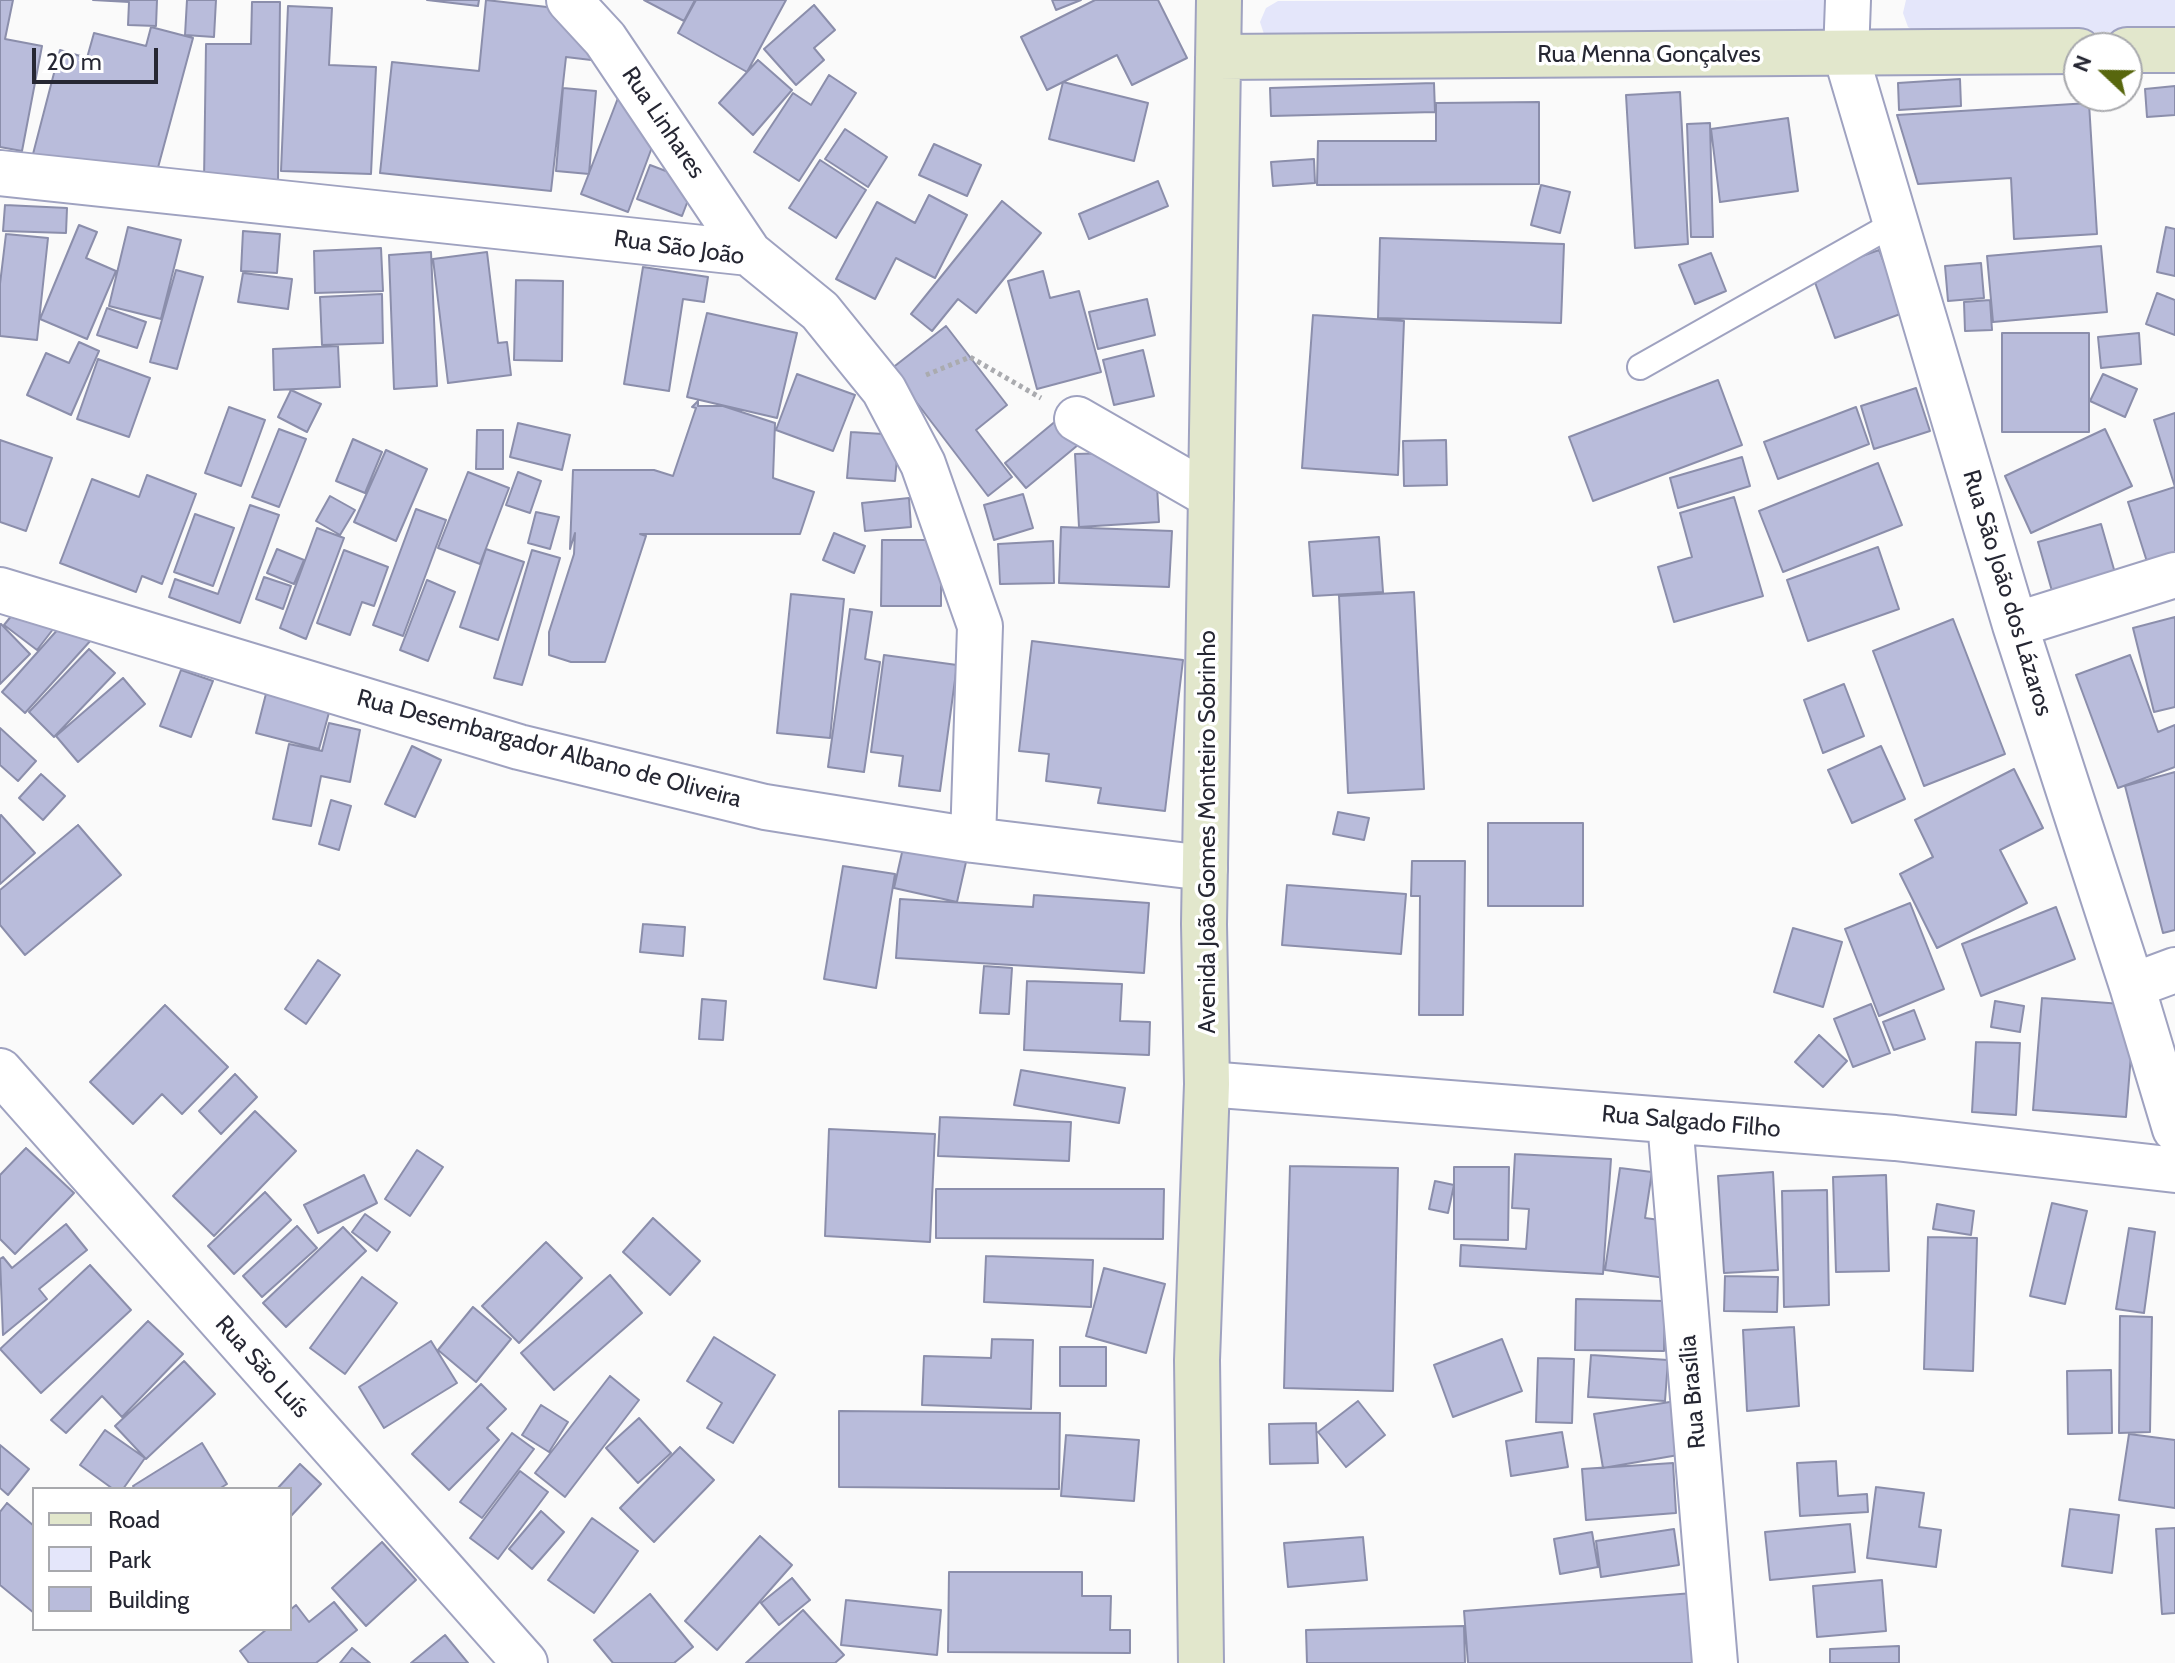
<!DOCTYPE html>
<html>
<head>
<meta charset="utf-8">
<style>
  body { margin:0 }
  #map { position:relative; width:2175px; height:1663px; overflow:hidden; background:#fafafa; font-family:Cabin,sans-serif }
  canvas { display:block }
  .legend { position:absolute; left:32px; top:1487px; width:260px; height:144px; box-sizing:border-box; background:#fff; border:2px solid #a8a9ad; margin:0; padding:10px 14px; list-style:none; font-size:24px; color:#262733 }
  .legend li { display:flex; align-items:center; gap:16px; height:40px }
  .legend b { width:40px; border:2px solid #a8a9ad }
  .north { position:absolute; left:2063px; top:32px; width:80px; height:80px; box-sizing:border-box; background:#fff; border:2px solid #a8a9ad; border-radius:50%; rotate:292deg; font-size:22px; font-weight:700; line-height:32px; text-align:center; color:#262733 }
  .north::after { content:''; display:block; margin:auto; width:28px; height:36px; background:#58670e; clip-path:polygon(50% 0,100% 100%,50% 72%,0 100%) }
  .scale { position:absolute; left:32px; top:48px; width:126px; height:36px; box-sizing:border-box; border:4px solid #262733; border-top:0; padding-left:10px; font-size:24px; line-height:28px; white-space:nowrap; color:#262733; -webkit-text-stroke:6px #fff; paint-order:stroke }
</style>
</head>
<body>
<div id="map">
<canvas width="2175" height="1663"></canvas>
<ul class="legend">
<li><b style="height:10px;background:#e2e7cc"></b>Road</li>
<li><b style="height:22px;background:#e4e6fa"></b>Park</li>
<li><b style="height:22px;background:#b9bcdb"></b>Building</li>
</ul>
<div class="north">N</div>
<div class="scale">20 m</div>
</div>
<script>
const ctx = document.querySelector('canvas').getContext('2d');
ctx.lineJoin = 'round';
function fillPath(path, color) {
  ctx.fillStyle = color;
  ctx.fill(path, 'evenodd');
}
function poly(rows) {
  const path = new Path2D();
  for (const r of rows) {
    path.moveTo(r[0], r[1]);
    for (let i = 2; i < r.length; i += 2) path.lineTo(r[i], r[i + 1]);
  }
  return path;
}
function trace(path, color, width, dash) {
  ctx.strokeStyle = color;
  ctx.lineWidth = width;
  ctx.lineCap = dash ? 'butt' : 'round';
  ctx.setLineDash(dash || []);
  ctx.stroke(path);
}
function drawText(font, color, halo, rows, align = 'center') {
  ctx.font = font + ' Cabin,sans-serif';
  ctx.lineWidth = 7;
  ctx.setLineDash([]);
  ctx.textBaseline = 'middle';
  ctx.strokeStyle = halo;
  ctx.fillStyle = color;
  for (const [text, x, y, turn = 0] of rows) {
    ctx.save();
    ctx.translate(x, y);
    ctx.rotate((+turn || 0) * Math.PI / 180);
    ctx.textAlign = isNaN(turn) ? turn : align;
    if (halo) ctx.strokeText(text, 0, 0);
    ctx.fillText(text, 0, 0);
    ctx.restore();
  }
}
fillPath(poly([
  [1826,0,1841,33,1265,37,1260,22,1266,8,1278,1],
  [1906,0,2175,0,2175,30,1926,38,1908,27,1903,13]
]), '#e4e6fa');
const building = poly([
  [0,0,13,0,5,39,42,46,22,151,0,147,0,0],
  [93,0,157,0,156,26,128,25,129,2,93,0],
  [187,0,216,0,214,37,185,35,187,0],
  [427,0,479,0,478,6,427,0],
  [486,0,573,10,608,62,566,57,551,191,380,173,392,62,479,71,486,0],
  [644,0,695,0,684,21,644,0],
  [696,0,786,0,747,72,678,33,696,0],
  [1052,0,1081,0,1056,10,1052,0],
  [1095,0,1158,0,1187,58,1132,85,1117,55,1047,90,1021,37,1095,0],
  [252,2,280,2,278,181,204,181,206,44,251,44,252,2],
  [814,5,835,30,814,48,824,60,796,85,764,49,814,5],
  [288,6,332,8,329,65,376,67,371,174,281,171,288,6],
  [151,27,193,38,153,186,33,154,60,50,87,58,94,33,146,46,151,27],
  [758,60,792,90,753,135,719,103,758,60],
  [628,72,658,131,628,212,581,194,628,72],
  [829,75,856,93,799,181,754,152,793,93,811,105,829,75],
  [1960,79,1961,106,1899,110,1898,83,1960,79],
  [1063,82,1148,103,1134,161,1049,139,1063,82],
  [1434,83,1435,112,1271,116,1270,88,1434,83],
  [2175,86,2175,115,2147,117,2145,89,2175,86],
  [563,88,596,91,589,174,556,171,563,88],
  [1680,92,1688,244,1635,248,1626,95,1680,92],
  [1539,102,1539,184,1317,185,1318,141,1436,141,1436,103,1539,102],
  [2089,103,2097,234,2014,239,2011,178,1918,184,1897,115,2089,103],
  [1788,118,1798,191,1720,202,1711,129,1788,118],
  [1710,123,1713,237,1691,237,1687,124,1710,123],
  [845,129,887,157,868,187,825,159,845,129],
  [934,144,981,165,967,196,919,175,934,144],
  [1314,159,1315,183,1273,186,1271,162,1314,159],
  [820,160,866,190,836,238,789,208,820,160],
  [650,165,695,182,682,216,637,199,650,165],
  [1158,181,1168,206,1089,239,1079,214,1158,181],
  [1541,185,1570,192,1560,233,1531,225,1541,185],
  [929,195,967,215,935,278,896,258,875,299,836,279,877,202,915,223,929,195],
  [1002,201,1041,233,976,313,958,299,932,331,911,314,1002,201],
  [5,205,67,208,66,233,3,231,5,205],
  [79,225,97,232,86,258,116,271,87,339,40,319,79,225],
  [128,227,181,240,161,319,109,306,128,227],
  [2166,227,2175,229,2175,276,2157,272,2166,227],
  [243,231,280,234,277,273,241,271,243,231],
  [6,234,48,238,37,340,0,336,0,284,6,234],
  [1380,238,1564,244,1561,323,1378,318,1380,238],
  [2101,246,2107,312,1993,322,1987,256,2101,246],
  [381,248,383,291,315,293,314,251,381,248],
  [1879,250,1903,313,1835,338,1812,274,1879,250],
  [431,252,437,386,394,389,389,255,431,252],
  [487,252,498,343,507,342,511,375,448,383,433,259,487,252],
  [1711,253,1726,291,1695,304,1679,265,1711,253],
  [1981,263,1984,298,1948,301,1945,266,1981,263],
  [643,267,708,277,704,302,683,299,669,391,624,384,643,267],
  [176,270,203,277,177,369,150,362,176,270],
  [1043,271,1050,298,1079,291,1101,372,1037,389,1008,281,1043,271],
  [243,273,292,279,288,309,238,302,243,273],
  [516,280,563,281,562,361,514,360,516,280],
  [2157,293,2175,300,2175,335,2146,324,2157,293],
  [382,294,383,343,322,345,320,297,382,294],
  [1147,299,1155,335,1098,349,1089,312,1147,299],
  [1990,300,1992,330,1965,331,1964,302,1990,300],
  [107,308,146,322,137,348,97,335,107,308],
  [707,313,797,333,777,418,687,397,707,313],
  [1313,315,1404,321,1398,475,1302,468,1313,315],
  [946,326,1007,405,976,430,1012,477,988,496,891,369,946,326],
  [2002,333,2089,333,2089,432,2002,432,2002,333],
  [2139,333,2141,364,2101,368,2098,337,2139,333],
  [79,342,99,351,71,415,27,395,46,353,69,363,79,342],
  [338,346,340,387,274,390,273,349,338,346],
  [1143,350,1154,396,1114,405,1103,360,1143,350],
  [98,359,150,378,129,437,77,419,98,359],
  [797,374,855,395,833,451,776,430,797,374],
  [2103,374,2137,389,2125,417,2090,401,2103,374],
  [1718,380,1742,445,1593,501,1569,437,1718,380],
  [1916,388,1930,431,1874,449,1861,406,1916,388],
  [291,390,321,404,307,432,278,417,291,390],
  [698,401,698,406,723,406,775,423,773,478,814,492,800,534,640,534,646,536,605,662,571,662,549,655,549,632,574,554,575,533,570,549,573,470,654,470,673,476,696,408,692,407,698,401],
  [229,407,265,420,241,486,205,473,229,407],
  [1856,407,1869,444,1778,479,1764,442,1856,407],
  [2175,413,2175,560,2149,568,2128,502,2175,487,2154,420,2175,413],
  [1063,415,1084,440,1026,488,1005,463,1063,415],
  [518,423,570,435,562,470,510,457,518,423],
  [279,429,306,439,279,507,252,497,279,429],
  [2105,429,2132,486,2031,533,2005,476,2105,429],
  [477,430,503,430,503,469,476,469,477,430],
  [851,432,899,435,895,481,847,478,851,432],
  [353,439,382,452,365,493,336,481,353,439],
  [0,440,52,458,26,531,0,522,0,440],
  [1446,440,1447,485,1404,486,1403,441,1446,440],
  [386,450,427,469,396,541,354,522,386,450],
  [1112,453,1157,486,1159,522,1079,527,1075,454,1112,453],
  [1742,457,1750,486,1678,508,1670,478,1742,457],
  [1878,463,1902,525,1783,572,1759,511,1878,463],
  [468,472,509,488,480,564,438,548,468,472],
  [518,472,541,481,530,513,506,505,518,472],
  [147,475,196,494,162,584,142,576,136,592,60,563,92,479,139,497,147,475],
  [1023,494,1033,528,994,540,984,505,1023,494],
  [330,496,355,510,340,535,316,521,330,496],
  [1734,497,1763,596,1674,622,1658,567,1692,557,1680,513,1734,497],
  [909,498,911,527,865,531,862,503,909,498],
  [250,505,279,515,240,623,169,597,175,579,218,594,250,505],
  [416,509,446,520,403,636,373,625,416,509],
  [536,512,559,517,550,549,528,543,536,512],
  [195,514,234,528,213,586,174,572,195,514],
  [2101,524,2115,573,2052,591,2038,542,2101,524],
  [1061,527,1172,531,1169,587,1059,583,1061,527],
  [317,528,344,538,306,639,280,628,317,528],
  [834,533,865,546,854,573,823,560,834,533],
  [1379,537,1383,592,1313,596,1309,542,1379,537],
  [882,540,941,540,941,606,881,606,882,540],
  [1053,541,1054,583,1000,584,998,544,1053,541],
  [1878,547,1899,609,1808,641,1787,580,1878,547],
  [277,549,304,560,294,584,267,573,277,549],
  [486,549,524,562,498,640,460,627,486,549],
  [344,550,388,567,374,606,362,602,350,635,317,623,344,550],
  [532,550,560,558,522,685,494,678,532,550],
  [264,577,291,586,283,609,256,599,264,577],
  [427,580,455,592,428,661,400,650,427,580],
  [1414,592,1424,789,1348,793,1339,596,1414,592],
  [791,594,844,599,830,738,777,733,791,594],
  [21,604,54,628,37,650,4,625,21,604],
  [850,609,872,612,865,659,880,662,864,772,828,767,850,609],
  [2175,617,2175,707,2154,712,2133,628,2175,617],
  [68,618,92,639,25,713,2,692,68,618],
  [1953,619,2005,754,1924,786,1873,651,1953,619],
  [1,624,30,654,0,684,0,624,1,624],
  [1032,641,1183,660,1165,811,1098,803,1101,788,1046,781,1049,754,1019,751,1032,641],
  [89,649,115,673,54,737,29,712,89,649],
  [884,655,957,665,940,791,899,786,903,756,871,752,884,655],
  [2130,655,2158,732,2175,725,2175,767,2118,788,2076,675,2130,655],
  [181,670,213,681,191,737,160,726,181,670],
  [123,678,145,704,78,762,56,736,123,678],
  [269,682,333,698,319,749,256,733,269,682],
  [1844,684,1864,736,1823,753,1804,700,1844,684],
  [329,723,360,730,350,782,321,776,311,826,273,819,289,744,322,751,329,723],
  [0,728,36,761,18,781,0,765,0,728],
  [412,746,441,760,415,817,385,804,412,746],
  [1881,746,1905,799,1852,823,1828,770,1881,746],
  [2014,769,2043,828,2000,850,2027,903,1937,948,1900,874,1933,857,1915,820,2014,769],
  [2175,772,2175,930,2163,933,2125,786,2175,772],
  [41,774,65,796,43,820,19,798,41,774],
  [331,800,351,806,339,850,319,844,331,800],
  [1338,812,1369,818,1364,840,1333,834,1338,812],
  [1,815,35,853,0,884,0,816,1,815],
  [1488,823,1583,823,1583,906,1488,906,1488,823],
  [78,825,121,875,25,955,0,925,0,890,78,825],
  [903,848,966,862,957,902,894,888,903,848],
  [1412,861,1465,861,1463,1015,1419,1015,1420,896,1411,896,1412,861],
  [843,866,895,874,876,988,824,979,843,866],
  [1287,885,1406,894,1401,954,1282,945,1287,885],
  [1034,895,1149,903,1144,973,896,958,900,899,1033,907,1034,895],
  [1910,903,1944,989,1879,1016,1845,929,1910,903],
  [2056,907,2075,959,1981,996,1962,944,2056,907],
  [643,924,685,927,683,956,640,952,643,924],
  [1793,928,1842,942,1823,1007,1774,992,1793,928],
  [318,960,340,975,306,1024,285,1009,318,960],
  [984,966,1012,968,1009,1014,980,1013,984,966],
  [1027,981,1122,984,1120,1021,1150,1022,1149,1055,1024,1050,1027,981],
  [2042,998,2135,1005,2126,1117,2033,1110,2042,998],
  [702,999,726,1001,723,1040,699,1039,702,999],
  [1995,1001,2024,1006,2020,1032,1991,1027,1995,1001],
  [1871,1004,1890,1053,1853,1067,1834,1019,1871,1004],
  [165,1005,228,1067,182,1114,162,1094,133,1124,90,1082,165,1005],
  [1914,1010,1925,1039,1894,1050,1883,1022,1914,1010],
  [1819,1035,1847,1061,1823,1087,1795,1062,1819,1035],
  [1976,1042,2020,1043,2016,1115,1972,1112,1976,1042],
  [1021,1070,1125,1088,1119,1123,1014,1105,1021,1070],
  [235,1074,257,1097,221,1134,199,1111,235,1074],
  [255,1111,296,1151,214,1236,173,1196,255,1111],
  [940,1117,1071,1122,1069,1161,938,1156,940,1117],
  [829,1129,935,1134,930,1242,825,1236,829,1129],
  [26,1148,74,1193,15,1254,0,1239,0,1175,26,1148],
  [417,1150,443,1167,410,1216,385,1199,417,1150],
  [1515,1154,1611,1159,1603,1274,1460,1266,1461,1245,1526,1249,1529,1209,1512,1208,1515,1154],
  [1290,1166,1398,1168,1393,1391,1284,1388,1290,1166],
  [1454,1167,1509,1167,1508,1240,1454,1239,1454,1167],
  [1620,1168,1652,1172,1645,1218,1674,1222,1666,1278,1605,1270,1620,1168],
  [1773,1172,1778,1270,1724,1273,1718,1176,1773,1172],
  [364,1175,377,1203,318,1233,304,1205,364,1175],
  [1886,1175,1889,1271,1836,1272,1833,1177,1886,1175],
  [1435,1181,1454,1185,1448,1213,1429,1209,1435,1181],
  [936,1189,1164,1189,1163,1239,936,1238,936,1189],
  [1827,1190,1829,1305,1784,1307,1782,1191,1827,1190],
  [265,1192,291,1220,234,1274,208,1246,265,1192],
  [2052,1203,2087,1211,2065,1304,2030,1296,2052,1203],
  [1937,1204,1974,1211,1971,1235,1933,1229,1937,1204],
  [365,1214,390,1232,377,1251,352,1232,365,1214],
  [653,1218,700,1261,670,1295,623,1252,653,1218],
  [66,1224,87,1250,39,1289,47,1299,3,1335,0,1259,3,1257,12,1268,66,1224],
  [297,1226,317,1248,262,1297,243,1276,297,1226],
  [343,1227,366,1251,286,1327,263,1303,343,1227],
  [2129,1228,2155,1232,2144,1313,2116,1309,2129,1228],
  [1928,1237,1977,1238,1973,1371,1924,1369,1928,1237],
  [546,1242,582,1278,519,1343,482,1306,546,1242],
  [986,1256,1093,1260,1091,1307,984,1302,986,1256],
  [90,1265,131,1310,41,1393,0,1349,90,1265],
  [1104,1268,1165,1284,1146,1353,1086,1336,1104,1268],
  [610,1275,642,1313,554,1390,521,1353,610,1275],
  [1725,1276,1778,1277,1777,1312,1724,1311,1725,1276],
  [362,1277,397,1303,345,1374,310,1348,362,1277],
  [1576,1299,1665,1301,1664,1351,1575,1350,1576,1299],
  [473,1307,511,1339,476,1382,438,1350,473,1307],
  [2120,1316,2152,1317,2150,1432,2119,1433,2120,1316],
  [148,1321,183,1354,122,1417,102,1396,66,1433,51,1420,148,1321],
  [1794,1327,1799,1406,1747,1411,1743,1330,1794,1327],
  [714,1337,775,1375,733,1443,707,1428,722,1403,687,1381,714,1337],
  [992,1339,1033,1340,1031,1409,922,1405,924,1356,991,1358,992,1339],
  [1502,1339,1522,1391,1453,1417,1434,1365,1502,1339],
  [431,1341,457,1383,384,1428,359,1387,431,1341],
  [1060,1347,1106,1347,1106,1386,1060,1386,1060,1347],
  [1591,1355,1668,1360,1665,1401,1588,1397,1591,1355],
  [1538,1358,1574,1359,1572,1423,1536,1422,1538,1358],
  [184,1361,215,1394,146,1459,115,1426,184,1361],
  [2111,1370,2112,1433,2068,1434,2067,1371,2111,1370],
  [610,1376,639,1400,565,1497,535,1473,610,1376],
  [481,1384,506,1409,487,1428,499,1440,449,1490,412,1454,481,1384],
  [1358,1401,1385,1435,1346,1467,1318,1432,1358,1401],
  [1676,1401,1684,1454,1603,1468,1594,1414,1676,1401],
  [541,1405,568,1422,549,1452,522,1435,541,1405],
  [839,1411,1060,1413,1059,1489,839,1487,839,1411],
  [639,1418,671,1453,638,1483,606,1448,639,1418],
  [1316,1423,1318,1463,1270,1464,1269,1424,1316,1423],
  [105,1430,145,1458,123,1489,113,1489,80,1465,105,1430],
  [1562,1432,1568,1467,1511,1476,1506,1441,1562,1432],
  [512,1433,534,1449,482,1518,460,1502,512,1433],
  [2129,1434,2175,1440,2175,1508,2119,1500,2129,1434],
  [1066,1435,1139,1440,1134,1501,1061,1496,1066,1435],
  [202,1443,227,1484,219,1489,135,1489,133,1486,202,1443],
  [0,1445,29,1469,8,1495,0,1488,0,1445],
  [680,1447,714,1480,654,1542,620,1508,680,1447],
  [1836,1461,1838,1496,1867,1494,1868,1512,1800,1516,1797,1463,1836,1461],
  [1673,1463,1676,1513,1586,1520,1582,1469,1673,1463],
  [300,1464,321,1484,290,1517,290,1489,277,1489,300,1464],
  [520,1471,548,1492,498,1559,470,1538,520,1471],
  [1876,1487,1924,1493,1919,1527,1941,1530,1936,1567,1867,1558,1876,1487],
  [7,1503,34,1526,34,1613,0,1585,0,1512,7,1503],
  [2070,1509,2119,1515,2112,1573,2062,1566,2070,1509],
  [541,1511,564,1532,532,1569,509,1549,541,1511],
  [592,1518,638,1551,594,1613,548,1580,592,1518],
  [1850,1524,1855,1572,1770,1580,1765,1532,1850,1524],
  [2175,1528,2175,1613,2162,1614,2156,1529,2175,1528],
  [1674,1529,1679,1565,1601,1577,1596,1541,1674,1529],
  [1592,1532,1598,1567,1560,1574,1554,1539,1592,1532],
  [760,1536,792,1565,717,1650,685,1621,760,1536],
  [1363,1537,1367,1580,1288,1587,1284,1543,1363,1537],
  [382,1542,416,1580,366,1626,332,1588,382,1542],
  [949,1572,1082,1572,1082,1596,1111,1596,1110,1630,1130,1630,1130,1653,948,1652,949,1572],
  [792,1578,810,1600,779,1625,761,1603,792,1578],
  [1882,1580,1886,1631,1817,1637,1813,1586,1882,1580],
  [1693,1593,1699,1663,1468,1663,1464,1611,1693,1593],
  [650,1594,693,1647,674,1663,613,1663,594,1640,650,1594],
  [846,1600,941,1610,937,1655,841,1645,846,1600],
  [334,1602,357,1630,316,1663,249,1663,240,1651,267,1629,290,1629,290,1610,296,1605,309,1622,334,1602],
  [803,1610,844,1655,835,1663,746,1663,803,1610],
  [1464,1626,1465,1663,1307,1663,1306,1630,1464,1626],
  [445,1635,468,1663,411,1663,445,1635],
  [1899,1646,1899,1663,1830,1663,1830,1649,1899,1646],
  [352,1648,370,1663,340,1663,352,1648]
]);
fillPath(building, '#b9bcdb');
trace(building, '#8b8eab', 2);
const lane = poly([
  [1640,367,1895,223]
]);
const street = poly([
  [569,0,605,39,749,253],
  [1848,0,1846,55,2015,625,2132,986,2175,1129],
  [0,173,749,253,820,311,884,390,923,464,980,626,973,840],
  [1077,419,1211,496],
  [0,590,519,747,765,807,973,840,1205,868],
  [2015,625,2175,575],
  [2132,986,2175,970],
  [0,1071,525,1663],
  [1207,1084,1895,1138,2175,1170],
  [1670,1121,1715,1663]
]);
const secondary = poly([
  [2127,50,2175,50],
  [1218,57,2079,51],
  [1201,1663,1197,1360,1207,1084,1204,924,1219,0]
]);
trace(lane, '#9fa2c0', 28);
trace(street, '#9fa2c0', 48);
trace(secondary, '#9fa2c0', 48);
trace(poly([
  [926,375,970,357,1041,398]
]), '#aaabaf', 5, [4, 4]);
trace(lane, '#fff', 24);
trace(street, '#fff', 44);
trace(secondary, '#e2e7cc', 44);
drawText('24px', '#262733', '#fff', [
  ["Rua Menna Gonçalves",1649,55],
  ["Rua Linhares",663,123,56],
  ["Rua São João",679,248,8],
  ["Rua São João dos Lázaros",2007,593,73],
  ["Rua Desembargador Albano de Oliveira",549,749,15],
  ["Avenida João Gomes Monteiro Sobrinho",1208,832,-90],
  ["Rua Salgado Filho",1691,1122,5],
  ["Rua São Luís",262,1367,48],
  ["Rua Brasília",1693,1392,-95]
]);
</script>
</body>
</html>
